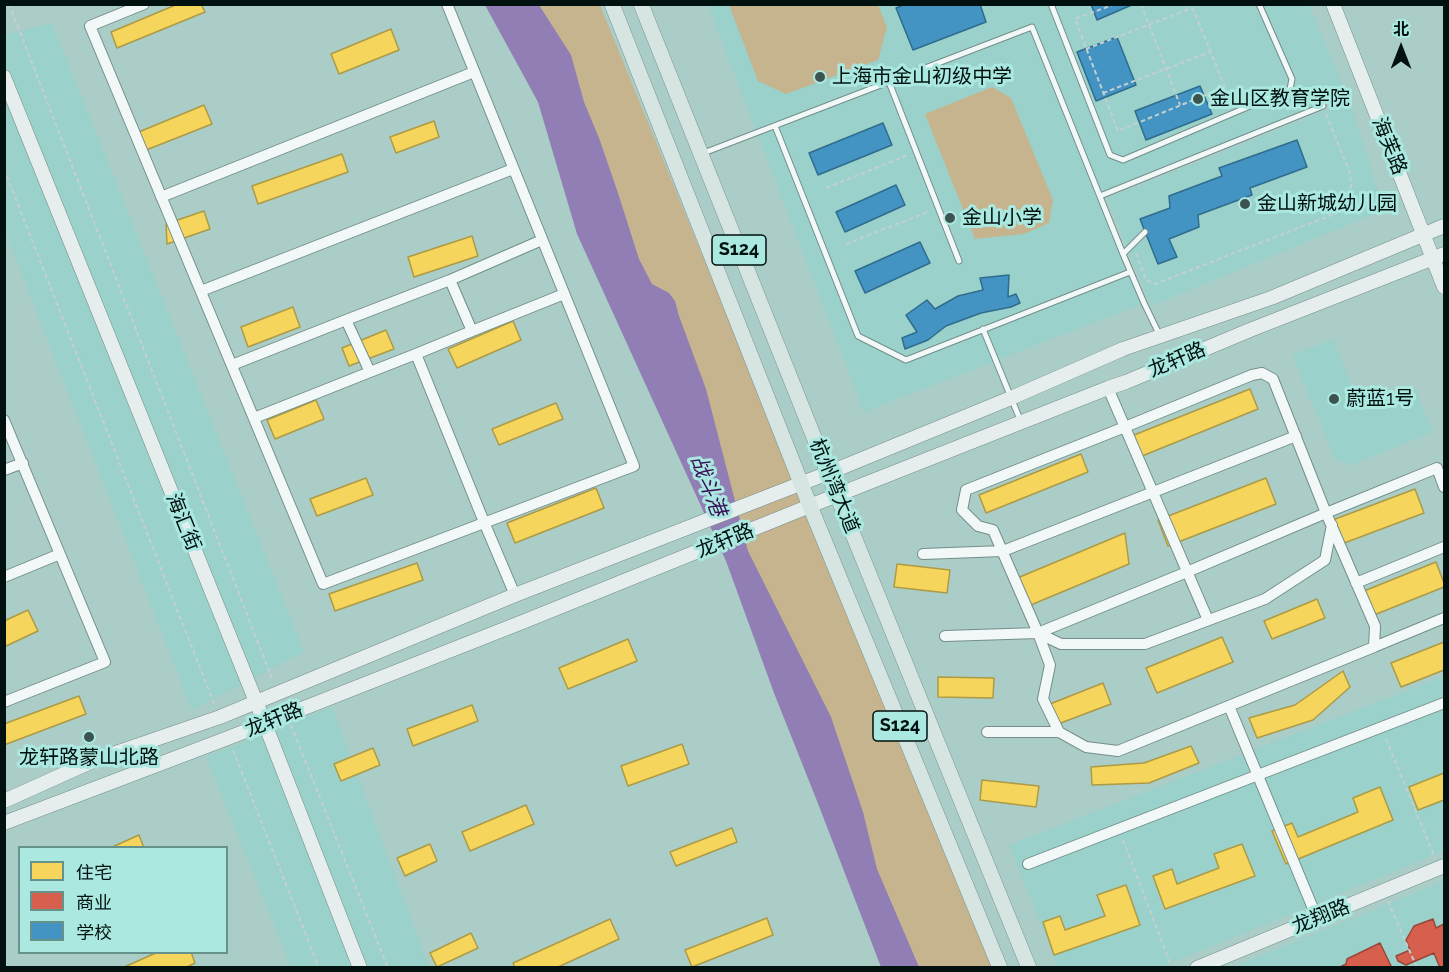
<!DOCTYPE html>
<html>
<head>
<meta charset="utf-8">
<style>
  body { margin:0 }
  #map { position:relative; width:1449px; height:972px; overflow:hidden; background:#abcdc8; font-family:Raleway,"Noto Sans SC",sans-serif }
  canvas { display:block }
  .frame { position:absolute; inset:0; border:6px solid #00110f; pointer-events:none }
  .legend { position:absolute; left:18px; top:846px; width:210px; height:108px; box-sizing:border-box; background:#aae8e0; border:2px solid #66928c; margin:0; padding:8px 10px; list-style:none; font-size:18px; color:#00110f }
  .legend li { display:flex; align-items:center; gap:12px; height:30px }
  .legend b { width:30px; border:2px solid #66928c }
  .north { position:absolute; left:1371px; top:18px; width:60px; height:60px; -webkit-text-stroke:4px #aae8e0; paint-order:stroke; rotate:0deg; font-size:16px; font-weight:700; line-height:24px; text-align:center; color:#00110f }
  .north::after { content:''; display:block; margin:auto; width:21px; height:27px; background:#00110f; clip-path:polygon(50% 0,100% 100%,50% 72%,0 100%) }
</style>
</head>
<body>
<div id="map">
<canvas width="1449" height="972"></canvas>
<div class="frame"></div>
<ul class="legend">
<li><b style="height:16px;background:#f6d55c"></b>住宅</li>
<li><b style="height:16px;background:#d6604d"></b>商业</li>
<li><b style="height:16px;background:#4393c3"></b>学校</li>
</ul>
<div class="north">北</div>
</div>
<script>
const ctx = document.querySelector('canvas').getContext('2d');
ctx.lineJoin = 'round';
function fillPath(path, color) {
  ctx.fillStyle = color;
  ctx.fill(path, 'evenodd');
}
function poly(rows) {
  const path = new Path2D();
  for (const r of rows) {
    path.moveTo(r[0], r[1]);
    for (let i = 2; i < r.length; i += 2) path.lineTo(r[i], r[i + 1]);
  }
  return path;
}
function trace(path, color, width, dash) {
  ctx.strokeStyle = color;
  ctx.lineWidth = width;
  ctx.lineCap = dash ? 'butt' : 'round';
  ctx.setLineDash(dash || []);
  ctx.stroke(path);
}
function drawText(font, color, halo, rows, align = 'center') {
  ctx.font = font + ' Raleway,"Noto Sans SC",sans-serif';
  ctx.lineWidth = 6;
  ctx.setLineDash([]);
  ctx.textBaseline = 'middle';
  ctx.strokeStyle = halo;
  ctx.fillStyle = color;
  for (const [text, x, y, turn = 0] of rows) {
    ctx.save();
    ctx.translate(x, y);
    ctx.rotate((+turn || 0) * Math.PI / 180);
    ctx.textAlign = isNaN(turn) ? turn : align;
    if (halo) ctx.strokeText(text, 0, 0);
    ctx.fillText(text, 0, 0);
    ctx.restore();
  }
}
fillPath(poly([
  [708,5,1309,5,1346,93,1323,106,1100,195,1144,303,864,412],
  [52,23,304,652,192,710,5,231,5,35],
  [1350,102,1384,210,1151,306,1107,198,1330,109],
  [1333,339,1362,410,1415,389,1433,432,1351,465,1335,459,1292,355],
  [1444,676,1444,851,1161,967,1058,967,1009,845],
  [332,707,429,967,291,967,206,757],
  [1444,881,1444,967,1233,967]
]), '#9ad1ca');
fillPath(poly([
  [534,5,600,5,993,967,916,967,744,552,647,284],
  [729,5,878,5,887,27,878,60,786,94,758,81],
  [992,87,1011,98,1053,200,1049,223,1024,234,975,239,925,114]
]), '#c6b48f');
fillPath(poly([
  [485,5,539,5,571,55,584,102,599,138,617,190,639,259,652,284,669,293,675,301,679,316,706,389,748,551,831,717,863,812,877,869,919,967,881,967,817,801,774,693,726,561,577,234,538,102]
]), '#907eb4');
const homes = poly([
  [178,4,201,4,205,12,117,48,111,32,178,4],
  [391,29,399,50,339,74,331,54,391,29],
  [204,105,212,124,141,152,134,134,204,105],
  [434,121,439,137,396,153,390,137,434,121],
  [342,154,348,172,258,204,252,186,342,154],
  [204,211,210,229,167,244,166,224,204,211],
  [472,236,478,256,414,277,408,257,472,236],
  [293,307,300,327,248,347,241,327,293,307],
  [513,321,521,340,457,368,448,349,513,321],
  [386,330,394,349,349,366,342,348,386,330],
  [1250,389,1258,409,1142,456,1134,435,1250,389],
  [316,400,324,419,275,439,267,420,316,400],
  [556,403,563,419,499,445,492,429,556,403],
  [1081,454,1088,472,986,513,979,495,1081,454],
  [366,478,373,495,317,516,310,499,366,478],
  [1266,478,1276,504,1168,546,1158,520,1266,478],
  [596,488,604,508,515,543,507,523,596,488],
  [1415,489,1424,513,1339,545,1330,521,1415,489],
  [1125,533,1129,564,1026,607,1015,579,1125,533],
  [1436,562,1444,583,1444,587,1369,617,1359,593,1436,562],
  [417,563,423,580,335,611,329,594,417,563],
  [897,564,950,570,947,593,894,587,897,564],
  [1317,599,1325,618,1272,639,1264,621,1317,599],
  [28,610,38,631,4,647,4,621,28,610],
  [1222,637,1233,662,1157,693,1146,668,1222,637],
  [628,639,637,661,568,689,559,668,628,639],
  [1444,642,1444,670,1401,687,1391,663,1444,642],
  [1343,671,1350,687,1313,720,1257,738,1249,718,1295,705,1343,671],
  [938,677,994,678,993,698,938,697,938,677],
  [1103,683,1111,704,1058,724,1050,704,1103,683],
  [79,696,86,714,4,745,4,724,79,696],
  [472,705,478,721,413,746,407,729,472,705],
  [682,744,689,764,628,786,621,766,682,744],
  [1191,746,1199,763,1149,783,1092,785,1091,767,1144,763,1191,746],
  [373,748,380,765,341,781,334,764,373,748],
  [1444,773,1444,800,1418,810,1409,787,1444,773],
  [982,780,1039,786,1036,807,980,800,982,780],
  [1380,787,1393,820,1286,864,1272,831,1292,823,1298,837,1358,812,1353,798,1380,787],
  [526,805,534,824,470,851,462,832,526,805],
  [732,828,737,842,676,866,670,852,732,828],
  [139,835,144,848,110,848,139,835],
  [430,844,437,861,405,876,397,858,430,844],
  [1242,844,1255,876,1165,909,1153,876,1172,869,1177,884,1219,868,1214,854,1242,844],
  [1126,885,1140,925,1054,955,1043,922,1060,916,1065,930,1105,916,1097,895,1126,885],
  [767,918,773,935,692,967,685,950,767,918],
  [610,919,619,939,556,968,515,968,513,963,610,919],
  [471,933,478,948,437,967,430,953,471,933],
  [158,952,191,952,195,963,185,968,122,968,158,952]
]);
fillPath(homes, '#f6d55c');
trace(homes, '#ac9a45', 1.5);
const shops = poly([
  [1433,919,1436,928,1444,924,1444,968,1440,968,1434,953,1406,965,1398,961,1396,956,1410,950,1406,940,1414,926,1433,919],
  [1380,943,1392,968,1338,968,1346,964,1347,959,1380,943]
]);
fillPath(shops, '#d6604d');
trace(shops, '#96483a', 1.5);
const schools = poly([
  [906,4,980,4,986,22,913,50,896,8,906,4],
  [1091,4,1134,4,1097,20,1091,4],
  [1117,37,1136,85,1096,101,1077,52,1117,37],
  [1200,86,1212,114,1146,140,1135,111,1200,86],
  [883,123,892,145,818,175,809,153,883,123],
  [1297,140,1307,167,1250,188,1252,195,1198,215,1199,227,1169,239,1177,257,1158,264,1140,219,1170,208,1169,196,1222,176,1219,168,1297,140],
  [896,185,905,205,845,232,836,212,896,185],
  [920,242,930,263,865,293,855,271,920,242],
  [1009,275,1008,297,1016,294,1020,303,1011,307,981,313,946,326,928,340,905,349,902,338,917,332,906,315,927,300,935,309,958,296,983,290,980,278,1009,275]
]);
fillPath(schools, '#4393c3');
trace(schools, '#2f6c8d', 1.5);
const lane = poly([
  [1051,4,1110,155,1123,160,1290,89,1292,79,1259,4],
  [889,82,959,261],
  [775,126,858,336,906,360,1130,272],
  [701,154,1032,27,1123,254,1144,303,1159,334],
  [1100,196,1323,106],
  [1123,254,1145,232],
  [983,329,1021,422]
]);
const street = poly([
  [144,4,90,26,323,584,634,466,447,4],
  [161,197,474,72],
  [450,280,542,240],
  [201,291,513,169],
  [472,331,564,294],
  [416,354,370,372,346,320,450,280,472,331,416,354,484,522,515,595],
  [232,365,346,320],
  [1262,373,1273,379,1326,513,1375,626,1374,647,1118,751,1086,747,1059,732,1043,699,1050,665,1038,633,993,530,978,526,962,510,966,490,1125,427,1252,375,1262,373],
  [1108,388,1208,620],
  [254,418,370,372],
  [4,420,105,662,4,702],
  [4,470,23,463],
  [923,554,1003,551,1296,436],
  [4,577,60,554],
  [1356,583,1444,547],
  [1038,633,1061,644,1145,644,1265,599,1325,560,1332,525],
  [945,636,1038,633,1187,572,1326,513,1437,468,1444,487],
  [1374,647,1444,618],
  [1229,706,1317,918],
  [987,732,1059,732],
  [1028,864,1444,703]
]);
const secondary = poly([
  [1333,4,1444,287],
  [4,77,265,724,360,968],
  [4,801,95,760,220,717,515,595,828,473,1011,398,1123,349,1271,298,1444,226],
  [4,823,228,738,525,621,837,495,1108,388,1126,382,1250,330,1444,254],
  [1197,968,1444,866]
]);
const primary = poly([
  [612,4,810,506,1000,968],
  [641,4,837,495,1029,968]
]);
trace(lane, '#738e8a', 7);
trace(street, '#738e8a', 12);
trace(secondary, '#738e8a', 15);
trace(primary, '#789793', 16);
trace(poly([
  [9,4,273,681],
  [1115,4,1075,19,1118,131,1225,87,1191,4],
  [1141,4,1180,105],
  [1086,49,1192,8],
  [1103,93,1210,52],
  [4,169,215,706],
  [826,188,908,155],
  [846,244,930,211],
  [1136,253,1146,280,1155,284,1337,213,1348,200,1351,186,1350,173,1326,114],
  [291,725,388,968],
  [1386,739,1435,858],
  [233,750,319,968],
  [1123,840,1172,968],
  [1388,901,1417,968]
]), '#c4d0ce', 2, [4.5, 3]);
trace(lane, '#f2f8f7', 5);
trace(street, '#f2f8f7', 10);
trace(secondary, '#e5eded', 14);
trace(primary, '#d6e4e2', 15);
for (const [x, y, r, color] of [
  [820,77,6,"#3c5350"],
  [1198,99,6,"#3c5350"],
  [1245,204,6,"#3c5350"],
  [950,218,6,"#3c5350"],
  [1334,399,6,"#3c5350"],
  [89,737,6,"#3c5350"]
]) {
  const dot = new Path2D();
  dot.arc(x, y, r, 0, 2 * Math.PI);
  ctx.fillStyle = color;
  ctx.fill(dot);
  trace(dot, '#aae8e0', 2);
}
for (const [x, y, w] of [
  [739,250,54],
  [900,726,54]
]) {
  const box = new Path2D();
  box.roundRect(x - w / 2, y - 15, w, 30, 4.5);
  ctx.fillStyle = '#aae8e0';
  ctx.fill(box);
  trace(box, '#00110f', 1.5);
}
drawText('bold 18px', '#00110f', null, [
  ["S124",739,250],
  ["S124",900,726]
]);
drawText('20px', '#00110f', '#aae8e0', [
  ["上海市金山初级中学",832,77],
  ["金山区教育学院",1210,99],
  ["金山新城幼儿园",1257,204],
  ["金山小学",962,218],
  ["蔚蓝1号",1346,399],
  ["龙轩路蒙山北路",89,758,"center"]
], 'left');
drawText('20px', '#00110f', '#aae8e0', [
  ["海芙路",1389,146,68],
  ["龙轩路",1177,360,-23],
  ["杭州湾大道",834,486,68],
  ["海汇街",183,522,68],
  ["龙轩路",725,541,-22],
  ["龙轩路",274,720,-22],
  ["龙翔路",1321,917,-22]
]);
drawText('italic 21px', '#390d58', '#aae8e0', [
  ["战斗港",708,486,69]
]);
</script>
</body>
</html>
